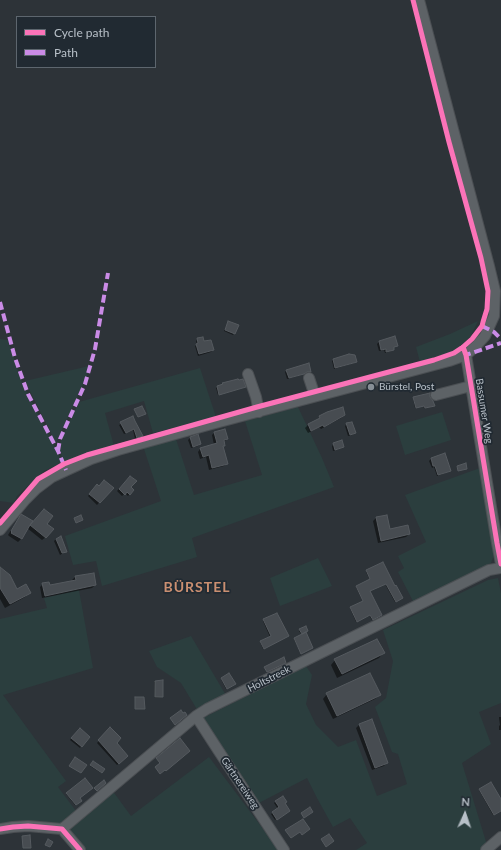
<!DOCTYPE html>
<html>
<head>
<meta charset="utf-8">
<style>
  body { margin:0 }
  #map { position:relative; width:501px; height:850px; overflow:hidden; background:#2d3338; font-family:Lato,sans-serif }
  canvas { display:block }
  .legend { position:absolute; left:16px; top:16px; width:140px; height:52px; box-sizing:border-box; background:#212a32; border:1px solid #5d666e; margin:0; padding:5px 7px; list-style:none; font-size:12px; color:#b8c0c8 }
  .legend li { display:flex; align-items:center; gap:8px; height:20px }
  .legend b { width:20px; border:1px solid #5d666e }
  .north { position:absolute; left:445px; top:794px; width:40px; height:40px; -webkit-text-stroke:3px #212a32; paint-order:stroke; rotate:3deg; font-size:11px; font-weight:700; line-height:16px; text-align:center; color:#b8c0c8 }
  .north::after { content:''; display:block; margin:auto; width:14px; height:18px; background:#b8c0c8; clip-path:polygon(50% 0,100% 100%,50% 72%,0 100%) }
</style>
</head>
<body>
<div id="map">
<canvas width="501" height="850"></canvas>
<ul class="legend">
<li><b style="height:5px;background:#fb73b8"></b>Cycle path</li>
<li><b style="height:5px;background:#ca8be6"></b>Path</li>
</ul>
<div class="north">N</div>
</div>
<script>
const ctx = document.querySelector('canvas').getContext('2d');
ctx.lineJoin = 'round';
function fillPath(path, color) {
  ctx.fillStyle = color;
  ctx.fill(path, 'evenodd');
}
function poly(rows) {
  const path = new Path2D();
  for (const r of rows) {
    path.moveTo(r[0], r[1]);
    for (let i = 2; i < r.length; i += 2) path.lineTo(r[i], r[i + 1]);
  }
  return path;
}
function trace(path, color, width, dash) {
  ctx.strokeStyle = color;
  ctx.lineWidth = width;
  ctx.lineCap = dash ? 'butt' : 'round';
  ctx.setLineDash(dash || []);
  ctx.stroke(path);
}
function drawText(font, color, halo, rows, align = 'center') {
  ctx.font = font + ' Lato,sans-serif';
  ctx.lineWidth = 3.5;
  ctx.setLineDash([]);
  ctx.textBaseline = 'middle';
  ctx.strokeStyle = halo;
  ctx.fillStyle = color;
  for (const [text, x, y, turn = 0] of rows) {
    ctx.save();
    ctx.translate(x, y);
    ctx.rotate((+turn || 0) * Math.PI / 180);
    ctx.textAlign = isNaN(turn) ? turn : align;
    if (halo) ctx.strokeText(text, 0, 0);
    ctx.fillText(text, 0, 0);
    ctx.restore();
  }
}
fillPath(poly([
  [478,321,471,336,455,351,420,362,416,347,450,334],
  [0,339,8,340,22,382,59,455,61,463,44,471,17,496,14,503,0,501],
  [89,366,87,376,56,443,25,381],
  [200,368,216,417,153,433,144,401,105,413,114,446,64,462,59,450,61,439,79,402],
  [298,407,322,458,334,487,192,538,197,557,102,586,96,561,73,565,65,536,161,501,143,446,176,439,194,495,262,475,245,421],
  [442,412,451,440,405,455,396,426],
  [480,468,494,555,491,563,414,603,398,572,404,568,398,556,426,542,405,495],
  [318,558,332,586,280,606,270,578],
  [498,578,501,593,501,703,479,712,491,744,462,763,487,845,481,850,356,850,367,843,350,818,333,827,317,798,307,778,257,804,203,718,306,666,312,675,306,704,316,725,338,747,356,740,377,796,407,784,398,754,392,752,375,707,386,698,393,661,383,630,488,580],
  [79,590,93,668,3,695,66,781,58,787,76,811,59,824,0,827,0,619,47,608,44,598],
  [191,636,227,697,198,711,181,683,157,667,149,651],
  [209,757,279,850,85,850,70,833,72,826,112,790,131,816]
]), '#2b3e3e');
fillPath(poly([
  [229,322,234,333,233,335,224,331],
  [198,339,213,350,211,352,198,356,195,346,197,345,196,341],
  [379,342,397,345,393,348,393,350,391,351,385,353,384,350,379,351,377,344],
  [349,355,356,362,354,363,334,369,332,361,333,360],
  [287,370,310,372,309,373,305,373,301,375,287,379,285,372],
  [223,384,245,387,243,388,218,395,216,388],
  [413,398,433,406,424,408,423,406,415,408],
  [344,415,341,418,321,429,319,427,308,433,305,428,308,425,317,421,320,417],
  [132,418,141,436,140,438,135,439,133,430,124,434,119,425],
  [347,424,354,433,352,435,348,436,345,426],
  [214,433,227,439,224,442,224,445,222,447,227,463,224,466,209,470,206,457,200,459,198,452,200,449,214,445,212,435],
  [190,438,200,444,198,446,191,448,188,440],
  [334,444,343,446,341,448,333,451,332,446],
  [431,459,450,471,448,472,437,476,434,467,432,468,429,461],
  [130,477,130,487,133,490,128,496,125,493,122,496,117,491],
  [97,486,99,487,112,488,97,505,88,496],
  [41,513,46,524,46,537,42,540,27,528,21,539,18,542,9,536,8,535,18,519,30,526],
  [376,518,390,530,409,534,406,537,378,543,373,521],
  [56,539,66,551,60,555,54,541],
  [382,563,401,599,395,602,385,584,369,591,380,616,372,620,369,615,356,622,350,608,363,602,356,587,370,580,366,572,367,571],
  [0,569,17,590,29,593,25,597,5,608,0,599],
  [75,577,95,585,92,588,42,598,40,587,43,584,49,587,73,582,72,580],
  [277,614,287,636,263,649,260,642,270,637,263,621],
  [300,630,305,632,312,648,301,654,294,639,302,635,299,631],
  [383,653,379,658,337,678,331,665,335,660],
  [221,679,234,685,226,689],
  [162,681,162,697,155,698,154,682],
  [327,694,380,695,375,699,333,719,323,699],
  [499,717,501,717,501,730,499,730,499,726,500,725,499,718],
  [371,721,387,762,384,766,372,770,356,728,359,725],
  [80,729,81,746,80,748,70,740],
  [110,729,116,743,127,756,117,765,97,743],
  [93,762,104,769,101,773,90,766],
  [85,779,79,798,81,801,75,805,66,794],
  [480,789,501,801,501,811,493,815,479,790],
  [276,801,284,804,287,812,275,820,271,814,278,809,274,803]
]), '#0007');
const building = poly([
  [228,321,239,325,235,334,225,330,228,321],
  [395,336,398,346,394,347,394,350,386,352,386,349,381,350,379,341,395,336],
  [203,337,204,341,211,340,214,350,199,354,196,344,198,343,197,338,203,337],
  [349,354,355,355,357,362,335,368,333,359,349,354],
  [309,363,311,372,307,372,304,374,289,378,286,370,309,363],
  [238,379,239,380,243,379,246,387,219,395,217,386,223,384,222,383,238,379],
  [430,393,430,397,433,401,435,406,425,408,424,406,416,408,413,397,430,393],
  [142,406,146,414,138,417,134,409,142,406],
  [343,407,345,415,324,427,323,425,311,431,308,424,320,418,319,416,327,412,343,407],
  [133,416,135,421,143,436,137,438,134,429,126,433,120,422,133,416],
  [352,422,356,433,350,435,346,423,352,422],
  [225,429,228,439,224,440,225,446,223,446,228,464,212,468,209,455,203,457,200,448,217,443,214,432,225,429],
  [198,434,201,444,193,447,190,437,198,434],
  [342,440,344,447,335,450,333,443,342,440],
  [445,453,451,471,438,475,435,466,433,466,431,458,445,453],
  [466,463,467,469,458,471,457,466,466,463],
  [130,476,137,481,131,487,134,490,130,495,127,492,125,495,119,489,130,476],
  [104,480,114,488,100,503,89,494,97,484,99,486,104,480],
  [44,509,53,516,47,524,54,529,46,538,30,525,22,539,11,533,12,532,11,531,21,514,33,521,30,525,44,509],
  [81,515,83,520,76,523,74,518,81,515],
  [387,515,390,529,408,525,410,534,381,541,376,517,387,515],
  [61,536,67,552,62,553,56,539,61,536],
  [383,562,395,586,396,585,403,598,396,602,386,584,370,591,382,615,373,620,370,615,357,622,350,607,363,601,356,586,370,579,366,570,383,562],
  [0,567,10,575,17,589,26,584,31,593,10,604,0,588,0,567],
  [94,573,96,585,45,596,42,583,49,582,50,585,76,580,75,576,94,573],
  [277,613,289,636,264,649,260,641,271,636,263,619,277,613],
  [306,626,308,631,302,634,299,629,306,626],
  [306,632,313,648,301,654,294,638,306,632],
  [377,639,385,653,342,674,334,659,377,639],
  [284,657,286,663,267,672,264,667,284,657],
  [229,673,236,684,227,689,221,678,229,673],
  [370,673,381,695,337,716,326,693,370,673],
  [163,680,163,697,155,697,155,681,163,680],
  [135,697,144,697,145,709,135,709,135,697],
  [181,710,183,713,185,712,187,715,175,725,170,718,181,710],
  [372,719,388,763,375,768,359,724,372,719],
  [110,727,121,738,117,743,128,756,119,764,98,740,110,727],
  [80,728,90,737,82,747,71,738,80,728],
  [180,738,190,751,166,771,165,770,160,774,155,767,160,763,156,758,180,738],
  [75,757,87,765,81,773,69,766,75,757],
  [93,761,105,769,102,773,90,765,93,761],
  [85,778,93,788,80,798,82,801,76,805,66,793,85,778],
  [104,780,106,783,97,791,94,788,104,780],
  [491,782,501,799,501,811,494,815,479,789,491,782],
  [283,796,287,802,285,803,290,811,277,820,272,812,279,807,275,801,283,796],
  [310,807,313,812,304,818,301,813,310,807],
  [303,819,310,829,302,835,300,832,291,838,285,830,303,819],
  [329,834,334,841,326,847,321,839,329,834],
  [30,835,31,848,23,848,22,836,30,835],
  [48,839,53,842,50,847,45,845,48,839]
]);
fillPath(building, '#474c51');
trace(building, '#555a5f', 1);
const minor = poly([
  [466,355,497,543,501,564],
  [248,374,256,397,259,412],
  [309,378,315,396],
  [436,395,471,386],
  [0,530,25,500,36,489,52,477,91,459,118,450,208,425,449,361,466,355,476,346,485,336,494,316,495,291,489,266,419,0],
  [196,716,218,750,284,850],
  [0,829,13,827,28,826,62,829,80,850],
  [62,829,196,716,207,709,489,570,501,568],
  [486,850,501,837]
]);
trace(minor, '#4b4f53', 12);
trace(minor, '#5d6266', 10);
trace(poly([
  [0,302,15,358,28,394,58,451,66,470],
  [482,326,494,332,501,339],
  [465,352,466,355,501,343],
  [58,451,60,439,85,384,95,349,108,273]
]), '#ca8be6', 4, [8, 4]);
trace(poly([
  [463,347,466,355,497,543,501,564],
  [0,523,38,479,64,464,87,455,257,407,434,360,454,353,463,347,472,339,482,326,483,322,487,309,488,291,481,258,449,142,413,0],
  [0,829,13,827,28,826,62,829,80,850]
]), '#fb73b8', 5);
for (const [x, y, r, color] of [
  [371,387,4,"#878f96"]
]) {
  const dot = new Path2D();
  dot.arc(x, y, r, 0, 2 * Math.PI);
  ctx.fillStyle = color;
  ctx.fill(dot);
  trace(dot, '#212a32', 1.5);
}
drawText('10px', '#b8c0c8', '#212a32', [
  ["Bürstel, Post",379,387]
], 'left');
drawText('10px', '#b8c0c8', '#212a32', [
  ["Bassumer Weg",484,411,81],
  ["Holtstreek",269,679,-27],
  ["Gärtnereiweg",240,783,56]
]);
ctx.letterSpacing = '1px';
drawText('bold 14px', '#ca8f71', '#212a32', [
  ["BÜRSTEL",197,587]
]);
ctx.letterSpacing = '0px';
</script>
</body>
</html>
